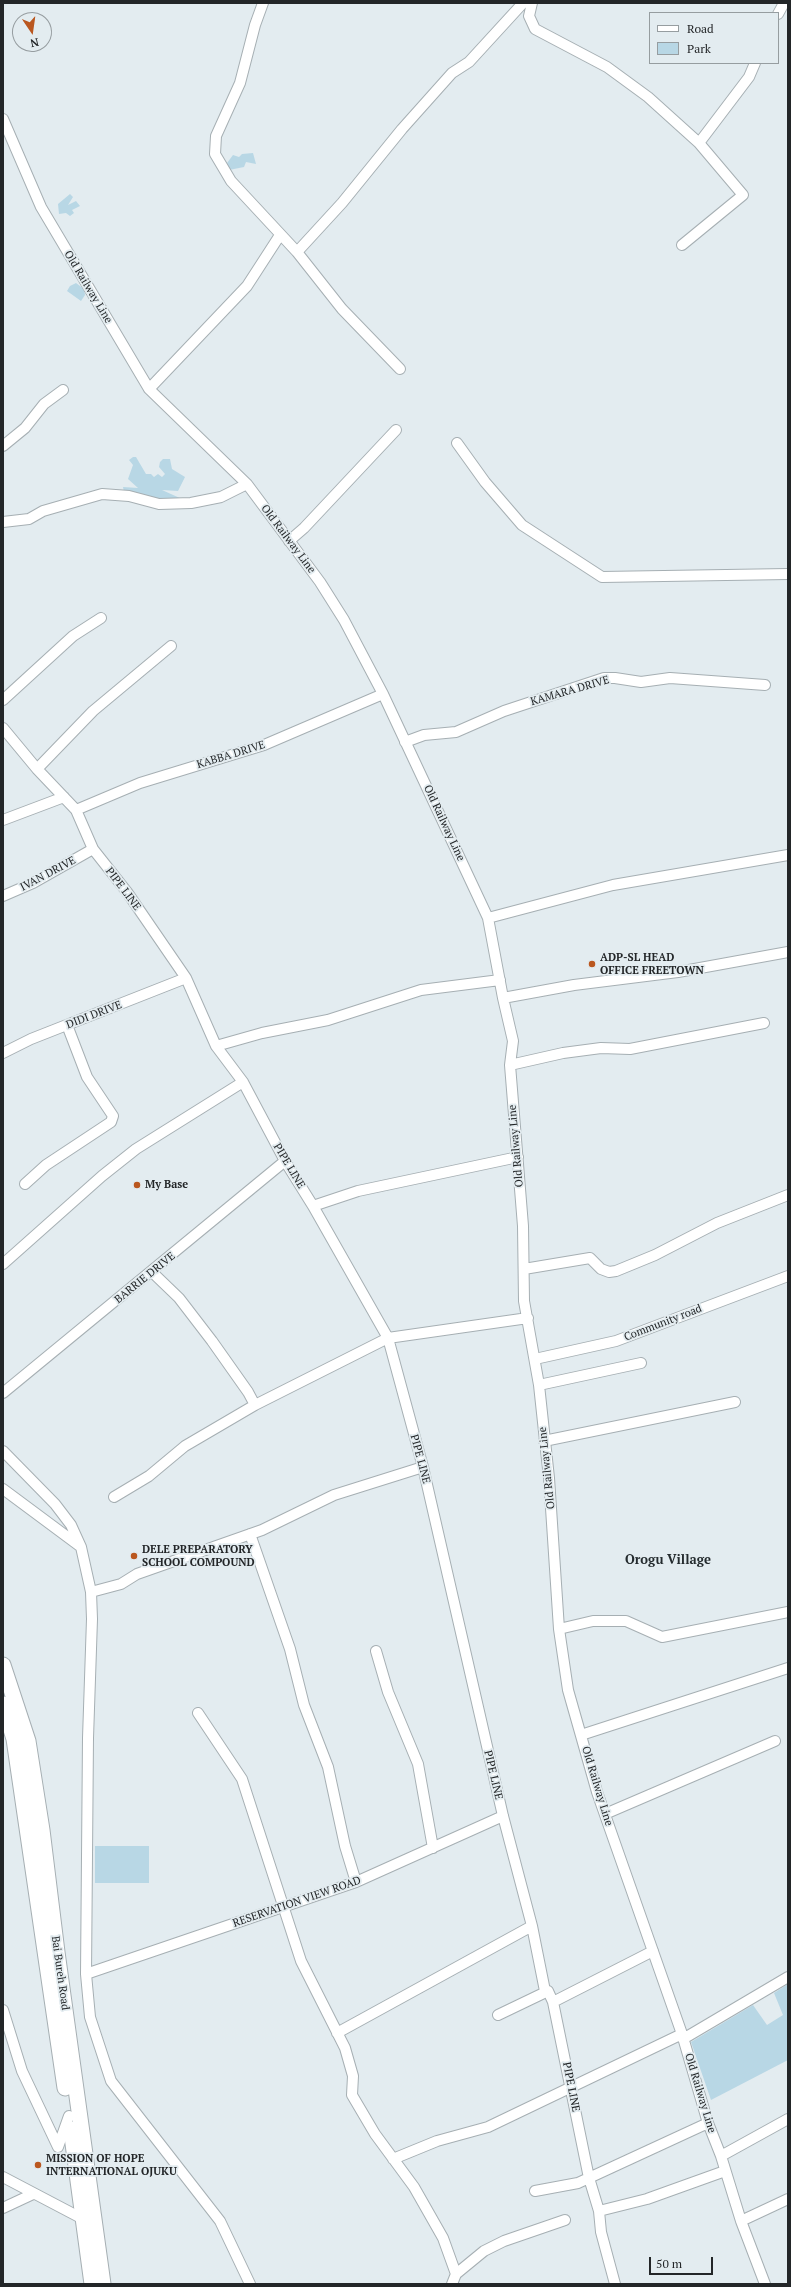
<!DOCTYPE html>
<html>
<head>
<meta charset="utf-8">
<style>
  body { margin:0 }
  #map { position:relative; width:791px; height:2287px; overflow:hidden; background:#e3ecf0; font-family:"PT Serif",serif }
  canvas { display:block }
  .frame { position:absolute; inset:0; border:4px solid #232628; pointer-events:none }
  .legend { position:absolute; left:649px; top:12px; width:130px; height:52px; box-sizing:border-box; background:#e3ecf0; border:1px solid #969da0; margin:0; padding:5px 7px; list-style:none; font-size:12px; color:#232628 }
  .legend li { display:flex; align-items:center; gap:8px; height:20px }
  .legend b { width:20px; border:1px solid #969da0 }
  .north { position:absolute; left:12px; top:12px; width:40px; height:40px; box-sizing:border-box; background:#e3ecf0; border:1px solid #969da0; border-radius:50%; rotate:167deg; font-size:11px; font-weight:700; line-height:16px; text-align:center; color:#232628 }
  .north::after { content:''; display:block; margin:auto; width:14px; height:18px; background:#ba571f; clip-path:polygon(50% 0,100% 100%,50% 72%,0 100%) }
  .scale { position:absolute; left:649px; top:2257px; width:64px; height:18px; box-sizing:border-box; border:2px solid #232628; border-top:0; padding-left:5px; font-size:12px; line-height:14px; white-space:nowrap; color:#232628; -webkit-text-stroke:3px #e3ecf0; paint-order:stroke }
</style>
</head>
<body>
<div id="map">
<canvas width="791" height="2287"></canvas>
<div class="frame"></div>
<ul class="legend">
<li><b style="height:5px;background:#fff"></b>Road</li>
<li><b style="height:11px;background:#b8d7e5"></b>Park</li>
</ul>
<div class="north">N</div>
<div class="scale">50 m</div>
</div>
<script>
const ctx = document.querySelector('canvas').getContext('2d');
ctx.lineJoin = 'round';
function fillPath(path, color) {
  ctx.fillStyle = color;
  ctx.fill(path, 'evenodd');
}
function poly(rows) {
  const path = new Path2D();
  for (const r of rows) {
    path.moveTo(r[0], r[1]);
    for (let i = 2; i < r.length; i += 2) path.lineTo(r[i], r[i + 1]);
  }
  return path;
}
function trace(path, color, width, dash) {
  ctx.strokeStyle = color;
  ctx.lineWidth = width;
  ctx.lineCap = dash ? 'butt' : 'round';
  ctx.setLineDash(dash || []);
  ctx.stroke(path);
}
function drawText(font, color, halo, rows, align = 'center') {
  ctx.font = font + ' "PT Serif",serif';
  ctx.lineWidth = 3.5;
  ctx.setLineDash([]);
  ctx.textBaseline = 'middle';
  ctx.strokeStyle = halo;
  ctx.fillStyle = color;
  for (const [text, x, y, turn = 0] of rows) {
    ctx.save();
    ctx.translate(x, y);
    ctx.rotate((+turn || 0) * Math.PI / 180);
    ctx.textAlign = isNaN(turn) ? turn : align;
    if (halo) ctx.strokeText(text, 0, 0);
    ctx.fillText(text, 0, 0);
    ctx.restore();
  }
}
fillPath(poly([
  [253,153,256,164,246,162,244,167,229,170,227,163,233,155,239,157,242,154],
  [70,194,73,197,68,205,76,201,80,206,72,210,74,213,70,216,66,213,59,214,58,204],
  [76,283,84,289,85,295,81,301,67,291,70,286],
  [133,457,136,457,146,474,151,474,154,477,158,474,162,477,165,474,159,467,160,462,163,459,170,459,172,469,185,477,178,491,162,490,182,499,161,502,124,492,123,487,138,488,128,479,133,465,129,460],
  [95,1846,149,1846,149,1883,95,1883],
  [788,1984,788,2060,711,2100,691,2042,753,2005,767,2025,783,2015,774,1993]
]), '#b8d7e5');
const minor = poly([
  [263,3,255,25,240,83,216,136,215,154,231,181,297,252,342,309,400,369],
  [532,3,529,16,535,29,607,67,648,97,699,143],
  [778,14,784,3],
  [3,119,41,207,149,389,247,484,320,582,344,620,383,694,488,918,503,998,513,1041,510,1065,523,1226,524,1301,539,1385,549,1478,559,1629,568,1690,597,1792,682,2034,708,2123,721,2156,741,2221,765,2284],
  [682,245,743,195,699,143,749,77,755,63],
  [297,252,342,203,402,129,452,73,469,62,523,3],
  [149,389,247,286,280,235],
  [457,443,485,482,522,525,602,577,788,574],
  [3,446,25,428,44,404,63,390],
  [3,522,29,519,43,511,102,494,129,496,159,504,191,503,221,497,247,484],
  [289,541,304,528,396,430],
  [3,700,73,636,101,618],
  [3,728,37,769,76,810,93,849,127,892,186,978,216,1046,243,1082,285,1161,313,1206,388,1338,423,1467,503,1816,532,1926,545,1991,548,1991,553,2002,589,2178,599,2211,601,2232,615,2284],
  [405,742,424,735,456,732,504,711,604,678,615,678,641,682,670,678,765,685],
  [37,769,93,711,171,646],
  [76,810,140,783,264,745,383,694],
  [3,820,64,797],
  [3,896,33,883,93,849],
  [488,918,613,885,788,855],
  [503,998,574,985,678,972,788,952],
  [216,1046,262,1033,328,1020,421,990,500,980],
  [3,1053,31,1039,186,978],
  [510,1065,563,1053,601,1048,630,1049,764,1023],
  [25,1184,46,1165,111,1122,113,1116,87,1077,67,1025],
  [313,1206,358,1191,518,1157],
  [3,1264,102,1176,136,1149,243,1082],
  [524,1269,590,1258,601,1269,609,1272,616,1271,655,1255,717,1223,788,1195],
  [152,1272,179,1298,212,1341,248,1392,255,1405],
  [535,1359,616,1341,788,1276],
  [539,1385,641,1363],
  [3,1393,285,1161],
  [544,1441,735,1402],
  [3,1451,55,1504,71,1525,81,1547,91,1592,92,1619,88,1738,86,1974,90,2017,111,2081,220,2221,250,2284],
  [3,1489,81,1547],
  [114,1497,149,1476,185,1446,255,1405,388,1338,528,1318],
  [250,1534,290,1649,304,1705,328,1767,345,1846,356,1882],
  [91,1592,121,1584,137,1574,262,1530,334,1495,423,1467],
  [559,1629,593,1621,626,1621,662,1637,788,1612],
  [376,1651,388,1692,418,1764,433,1848],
  [198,1713,242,1779,301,1961,345,2048,353,2076,352,2095,375,2134,414,2187,443,2238,456,2274],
  [581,1735,788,1668],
  [605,1814,775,1741],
  [86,1974,356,1882,503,1816],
  [553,2002,653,1951],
  [3,2010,22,2071,58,2147,69,2116],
  [498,2015,548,1991],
  [337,2033,532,1926],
  [683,2039,788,1977],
  [721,2156,788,2119],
  [393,2159,437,2141,488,2127,682,2034],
  [3,2177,83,2219],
  [535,2191,578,2183,708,2123],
  [3,2208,33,2194],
  [599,2211,647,2199,725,2171],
  [741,2221,788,2199],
  [452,2284,456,2274,484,2251,504,2241,565,2220]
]);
const highway = poly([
  [3,1665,28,1741,42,1830,57,1952,103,2284],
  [3,1704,14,1739,65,2088],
  [71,2129,92,2284]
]);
trace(minor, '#a6afb3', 12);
trace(highway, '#a6afb3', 17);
trace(minor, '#fff', 10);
trace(highway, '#fff', 15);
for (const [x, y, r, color] of [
  [592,964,4,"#ba571f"],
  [137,1185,4,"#ba571f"],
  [134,1556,4,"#ba571f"],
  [38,2165,4,"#ba571f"]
]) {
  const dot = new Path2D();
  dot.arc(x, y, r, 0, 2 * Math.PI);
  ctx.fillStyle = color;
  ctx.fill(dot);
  trace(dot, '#e3ecf0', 1.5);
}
drawText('11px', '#232628', '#e3ecf0', [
  ["Old Railway Line",88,287,59],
  ["Old Railway Line",288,539,53],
  ["KAMARA DRIVE",570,691,-16],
  ["KABBA DRIVE",231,755,-17],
  ["Old Railway Line",444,823,65],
  ["IVAN DRIVE",48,874,-28],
  ["PIPE LINE",123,889,53],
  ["DIDI DRIVE",94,1015,-21],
  ["Old Railway Line",516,1146,-95],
  ["PIPE LINE",289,1166,59],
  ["BARRIE DRIVE",145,1278,-39],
  ["Community road",663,1323,-21],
  ["PIPE LINE",420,1459,75],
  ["Old Railway Line",547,1468,-96],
  ["PIPE LINE",493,1775,77],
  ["Old Railway Line",597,1786,73],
  ["RESERVATION VIEW ROAD",297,1902,-19],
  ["Bai Bureh Road",60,1973,82],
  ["PIPE LINE",571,2087,79],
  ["Old Railway Line",700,2093,73]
]);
drawText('bold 11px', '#232628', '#e3ecf0', [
  ["ADP-SL HEAD",600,958],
  ["OFFICE FREETOWN",600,971],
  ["My Base",145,1185],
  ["DELE PREPARATORY",142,1550],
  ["SCHOOL COMPOUND",142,1563],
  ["MISSION OF HOPE",46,2159],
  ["INTERNATIONAL OJUKU",46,2172]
], 'left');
drawText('bold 13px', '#242b2e', '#e3ecf0', [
  ["Orogu Village",668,1560]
]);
</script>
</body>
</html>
